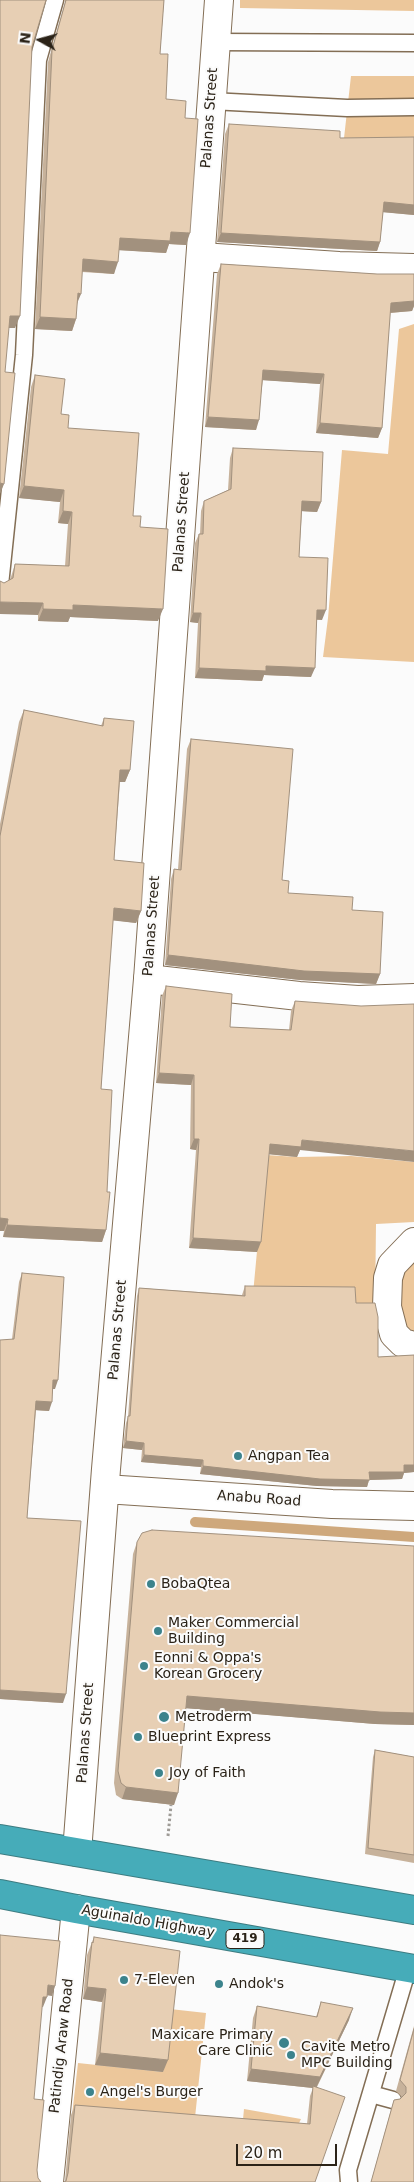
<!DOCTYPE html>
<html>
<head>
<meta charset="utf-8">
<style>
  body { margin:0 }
  #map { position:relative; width:414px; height:2182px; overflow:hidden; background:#fbfbfb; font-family:"DejaVu Sans",sans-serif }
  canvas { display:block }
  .north { position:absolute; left:15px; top:15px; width:50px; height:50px; -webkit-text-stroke:4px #fbfbfb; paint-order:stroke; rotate:277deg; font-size:14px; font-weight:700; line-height:20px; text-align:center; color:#2b2318 }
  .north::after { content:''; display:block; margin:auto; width:18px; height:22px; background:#2b2318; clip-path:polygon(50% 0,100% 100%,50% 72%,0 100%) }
  .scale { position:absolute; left:236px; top:2144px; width:101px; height:22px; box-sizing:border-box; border:2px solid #2b2318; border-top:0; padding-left:6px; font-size:15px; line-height:18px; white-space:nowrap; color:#2b2318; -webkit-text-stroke:4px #fbfbfb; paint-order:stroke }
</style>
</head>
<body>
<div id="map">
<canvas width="414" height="2182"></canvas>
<div class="north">N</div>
<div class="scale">20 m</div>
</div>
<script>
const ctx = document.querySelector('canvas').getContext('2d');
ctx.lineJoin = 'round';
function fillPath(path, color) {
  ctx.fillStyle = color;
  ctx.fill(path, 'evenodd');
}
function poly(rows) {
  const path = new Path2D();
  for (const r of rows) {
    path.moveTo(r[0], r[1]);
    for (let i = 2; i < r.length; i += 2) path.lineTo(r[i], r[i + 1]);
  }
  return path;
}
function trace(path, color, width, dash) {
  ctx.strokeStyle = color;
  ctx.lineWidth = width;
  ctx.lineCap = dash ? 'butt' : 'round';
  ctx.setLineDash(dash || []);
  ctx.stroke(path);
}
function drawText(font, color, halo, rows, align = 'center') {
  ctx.font = font + ' "DejaVu Sans",sans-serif';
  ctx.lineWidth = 4;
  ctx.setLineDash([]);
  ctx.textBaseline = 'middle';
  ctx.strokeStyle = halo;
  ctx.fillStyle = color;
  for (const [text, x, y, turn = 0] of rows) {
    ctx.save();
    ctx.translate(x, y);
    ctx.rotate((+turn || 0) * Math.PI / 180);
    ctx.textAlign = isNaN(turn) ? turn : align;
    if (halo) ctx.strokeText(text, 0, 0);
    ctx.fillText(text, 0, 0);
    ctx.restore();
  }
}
fillPath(poly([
  [240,0,414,0,414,11,240,8],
  [351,76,414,76,414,147,343,147],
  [414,324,414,662,323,657,328,618,342,450,388,454,399,329],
  [266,1155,297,1157,351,1156,414,1162,414,1222,376,1224,375,1310,253,1294],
  [414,1255,414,1337,405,1329,399,1302,401,1275],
  [170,2009,206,2013,192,2146,240,2150,244,2109,301,2119,271,2182,147,2182,72,2115,78,2063,163,2072]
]), '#ecc79b');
trace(poly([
  [195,1522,414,1537]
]), '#cea87c', 10);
const lane = poly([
  [215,42,414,43],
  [211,101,347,108,414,107],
  [0,585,24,355,38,60,55,0],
  [371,2094,393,2100],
  [349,2182,348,2170,408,1968]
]);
const street = poly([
  [201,257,339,266,414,268],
  [148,979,299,996,358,1000,414,998],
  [414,1242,392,1265,388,1278,387,1307,394,1334,403,1343,414,1346]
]);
const secondary = poly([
  [105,1489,332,1504,414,1506],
  [77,1852,106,1469,148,979,219,0],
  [49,2182,76,1909]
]);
const highway = poly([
  [0,1839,414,1910],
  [0,1894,76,1909,414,1969]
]);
trace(lane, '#836e55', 19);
trace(street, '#836e55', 30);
trace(secondary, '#836e55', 30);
trace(highway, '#3d7c81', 30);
trace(poly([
  [168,1836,171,1805]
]), '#9e9b96', 3, [2.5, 2.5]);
trace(lane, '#fff', 16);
trace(street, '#fff', 28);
trace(secondary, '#fff', 28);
trace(highway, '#46acb9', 28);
fillPath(poly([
  [64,0,164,0,160,54,166,99,185,118,186,245,169,244,166,253,119,250,114,274,82,272,77,305,76,319,72,331,35,329,48,62,65,2],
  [229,124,340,138,414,137,414,215,383,212,380,242,377,251,217,242,225,134],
  [221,264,377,274,414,274,414,306,412,311,390,313,382,428,378,438,316,433,320,384,263,380,256,430,205,427,217,274],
  [35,375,61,414,68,428,133,516,140,527,158,621,70,617,68,622,38,621,38,615,4,583,10,580,15,564,65,566,68,524,58,523,60,502,19,498,31,387],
  [233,448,321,502,317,512,302,511,299,557,322,620,317,620,311,677,264,675,262,681,195,678,198,623,190,622,195,543,199,534,200,534,201,511,204,501,228,490,230,458],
  [24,710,101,726,104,718,130,770,125,782,120,782,114,860,141,911,136,923,113,920,101,1089,107,1192,106,1230,102,1242,3,1237,4,1231,0,1231,0,824,19,722],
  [191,739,282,880,288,893,352,910,380,974,376,984,300,980,165,965,171,879,174,869,178,869,187,749],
  [166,986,230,1027,289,1030,291,1011,295,1001,300,1150,297,1157,269,1154,257,1252,189,1248,196,1150,190,1149,191,1085,156,1083,162,996],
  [22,1273,55,1389,53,1389,49,1411,36,1410,27,1518,63,1703,0,1699,12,1339,19,1282],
  [245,1286,356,1303,378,1357,414,1355,414,1472,404,1473,402,1479,369,1480,367,1487,317,1486,200,1474,201,1467,141,1462,142,1450,123,1448,126,1423,128,1417,137,1296,139,1288,242,1295],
  [137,1542,414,1546,414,1725,375,1724,186,1708,174,1805,122,1799,116,1795,114,1783,133,1554],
  [375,1750,414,1757,414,1863,365,1854,373,1757],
  [94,1937,163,2072,95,2065,102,2002,83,1999,87,1955],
  [321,2002,349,2020,317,2087,315,2182,65,2181,71,2115,75,2105,307,2124,310,2096,313,2088,247,2081,253,2018,257,2006,316,2017],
  [414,2026,414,2182,371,2182,391,2110,394,2100,400,2099,402,2097,396,2091]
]), '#c7b29b');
fillPath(poly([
  [384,202,414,205,414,215,381,212],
  [171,232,190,233,186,245,169,244,166,253,116,250,120,238],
  [221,233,380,242,377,251,217,242],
  [83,259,118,262,114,274,79,271],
  [78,293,81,294,76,306],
  [414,301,414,306,412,311,388,313,391,303],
  [10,316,20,316,15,328,6,328],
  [40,317,76,319,72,331,35,329],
  [263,370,324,374,320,384,260,380],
  [208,417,259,420,256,430,205,427],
  [320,423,382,428,378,438,316,433],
  [0,483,4,484,0,494],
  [24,486,64,490,60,502,19,498],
  [302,501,321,502,317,512,299,511],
  [63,511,72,512,68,524,58,523],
  [0,602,43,603,38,615,0,614],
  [73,605,163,609,158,621,70,617,68,622,38,621,43,609],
  [317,610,326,610,322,620,314,619],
  [193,613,201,613,198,623,190,622],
  [266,666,315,668,311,677,264,675,262,681,195,678,199,668],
  [120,770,130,770,125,782,116,782],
  [114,908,141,911,136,923,109,920],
  [168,955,380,974,376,984,300,980,165,965],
  [159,1073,194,1075,191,1085,156,1083],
  [194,1139,199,1139,196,1150,190,1149],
  [302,1140,414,1151,414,1162,300,1150,297,1157,266,1154,270,1144],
  [0,1218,8,1219,4,1231,0,1231],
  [7,1225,106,1230,102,1242,3,1237],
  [193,1238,261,1242,257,1252,189,1248],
  [53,1380,58,1380,55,1389,50,1389],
  [36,1401,52,1402,49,1411,33,1410],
  [126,1441,144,1443,142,1450,123,1448],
  [144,1455,203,1460,201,1467,141,1462],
  [404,1465,414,1465,414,1472,404,1473,402,1479,369,1480,367,1487,317,1486,200,1474,203,1466,369,1472],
  [0,1690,66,1694,63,1703,0,1699],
  [187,1696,414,1713,414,1725,375,1724,183,1708],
  [126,1787,178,1793,174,1805,122,1799],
  [48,1985,55,1986,52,1996,45,1995],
  [87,1987,106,1989,102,2002,83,1999],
  [43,1997,47,1997,43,2007,40,2007],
  [353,2008,349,2020,316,2088,313,2086,313,2088,247,2081,251,2069],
  [100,2053,168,2060,163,2072,95,2065]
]), '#a2917e');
const building = poly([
  [0,0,46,0,32,47,20,316,10,316,5,372,15,373,4,484,0,483,0,0],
  [66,0,164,0,160,54,168,54,166,99,186,101,185,118,198,119,190,233,171,232,170,241,120,238,118,262,83,259,81,294,78,293,76,319,40,317,52,50,66,0],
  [229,124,340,131,340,138,414,137,414,205,384,202,380,242,221,233,229,124],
  [221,264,377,274,414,274,414,301,391,303,382,428,320,423,324,374,263,370,259,420,208,417,221,264],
  [35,375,65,379,61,414,69,415,68,428,139,433,133,516,141,516,140,527,168,529,163,609,73,605,73,610,43,609,43,603,0,602,0,581,4,583,13,578,15,564,69,566,72,512,63,511,64,490,24,486,35,375],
  [233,448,323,452,321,502,302,501,299,557,328,558,326,610,317,610,315,668,266,666,266,671,199,668,201,613,193,613,199,534,203,534,204,501,231,489,233,448],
  [24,710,103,726,104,718,134,721,130,770,120,770,114,860,144,863,141,911,114,908,101,1089,112,1090,107,1192,110,1192,106,1230,7,1225,8,1219,0,1218,0,836,24,710],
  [191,739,293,749,282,880,289,881,288,893,353,897,352,910,383,912,380,974,304,971,168,955,174,869,181,870,191,739],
  [166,986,232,994,230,1027,291,1030,295,1001,361,1006,414,1004,414,1151,302,1140,301,1147,270,1144,261,1242,193,1238,199,1139,194,1139,194,1075,159,1073,166,986],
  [22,1273,64,1277,58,1380,53,1380,52,1402,36,1401,27,1518,81,1521,66,1694,0,1690,0,1340,14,1339,22,1273],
  [245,1286,355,1287,356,1303,375,1303,378,1317,378,1357,414,1355,414,1465,404,1465,404,1472,369,1472,370,1480,320,1479,203,1466,203,1460,144,1455,144,1443,126,1441,128,1416,130,1416,139,1288,245,1296,245,1286],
  [152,1530,414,1546,414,1713,380,1712,187,1696,178,1793,126,1787,121,1783,118,1771,137,1542,142,1533,152,1530],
  [375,1750,414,1757,414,1855,368,1848,375,1750],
  [0,1935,60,1941,55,1986,48,1985,47,1997,43,1997,34,2099,44,2100,37,2170,38,2178,41,2182,0,2182,0,1935],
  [94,1937,180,1951,168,2060,100,2053,106,1989,87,1987,92,1942,93,1943,94,1937],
  [321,2002,353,2008,320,2077,251,2069,257,2006,317,2017,321,2002],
  [414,2029,414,2182,371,2182,394,2100,400,2099,406,2093,406,2087,400,2080,414,2029],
  [313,2086,345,2097,315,2182,64,2182,66,2181,68,2173,75,2105,310,2124,313,2086]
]);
fillPath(building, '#e7cfb4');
trace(building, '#a2917e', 1);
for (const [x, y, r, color] of [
  [238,1456,5,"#3c838c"],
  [151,1584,5,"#3c838c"],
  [158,1631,5,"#3c838c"],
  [144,1666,5,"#3c838c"],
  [164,1717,6,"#3c838c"],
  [138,1737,5,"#3c838c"],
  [159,1773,5,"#3c838c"],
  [124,1980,5,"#3c838c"],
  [219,1984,5,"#3c838c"],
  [284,2043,6,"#3c838c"],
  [291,2055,5,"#3c838c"],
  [90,2092,5,"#3c838c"]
]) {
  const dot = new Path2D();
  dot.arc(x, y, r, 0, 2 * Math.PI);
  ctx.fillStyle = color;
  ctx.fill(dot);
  trace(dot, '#fbfbfb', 2);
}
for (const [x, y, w] of [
  [245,1939,38]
]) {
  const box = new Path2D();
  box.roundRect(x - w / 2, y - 9.5, w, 19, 4);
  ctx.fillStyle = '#fbfbfb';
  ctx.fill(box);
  trace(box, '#2b2318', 1);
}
drawText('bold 12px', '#2b2318', null, [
  ["419",245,1939]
]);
drawText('14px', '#2b2318', '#fbfbfb', [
  ["Palanas Street",210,118,-86],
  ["Palanas Street",182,522,-86],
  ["Palanas Street",152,926,-86],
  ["Palanas Street",118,1330,-85],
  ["Anabu Road",259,1499,4],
  ["Palanas Street",86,1733,-86],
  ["Aguinaldo Highway",148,1922,10],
  ["Patindig Araw Road",62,2046,-84]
]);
drawText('14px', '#2b2318', '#fbfbfb', [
  ["Angpan Tea",248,1456],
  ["BobaQtea",161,1584],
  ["Maker Commercial",168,1623],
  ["Building",168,1639],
  ["Eonni & Oppa's",154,1658],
  ["Korean Grocery",154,1674],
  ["Metroderm",175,1717],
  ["Blueprint Express",148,1737],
  ["Joy of Faith",169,1773],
  ["7-Eleven",134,1980],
  ["Andok's",229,1984],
  ["Maxicare Primary",273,2035,"right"],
  ["Care Clinic",273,2051,"right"],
  ["Cavite Metro",301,2047],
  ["MPC Building",301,2063],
  ["Angel's Burger",100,2092]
], 'left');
</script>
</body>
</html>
